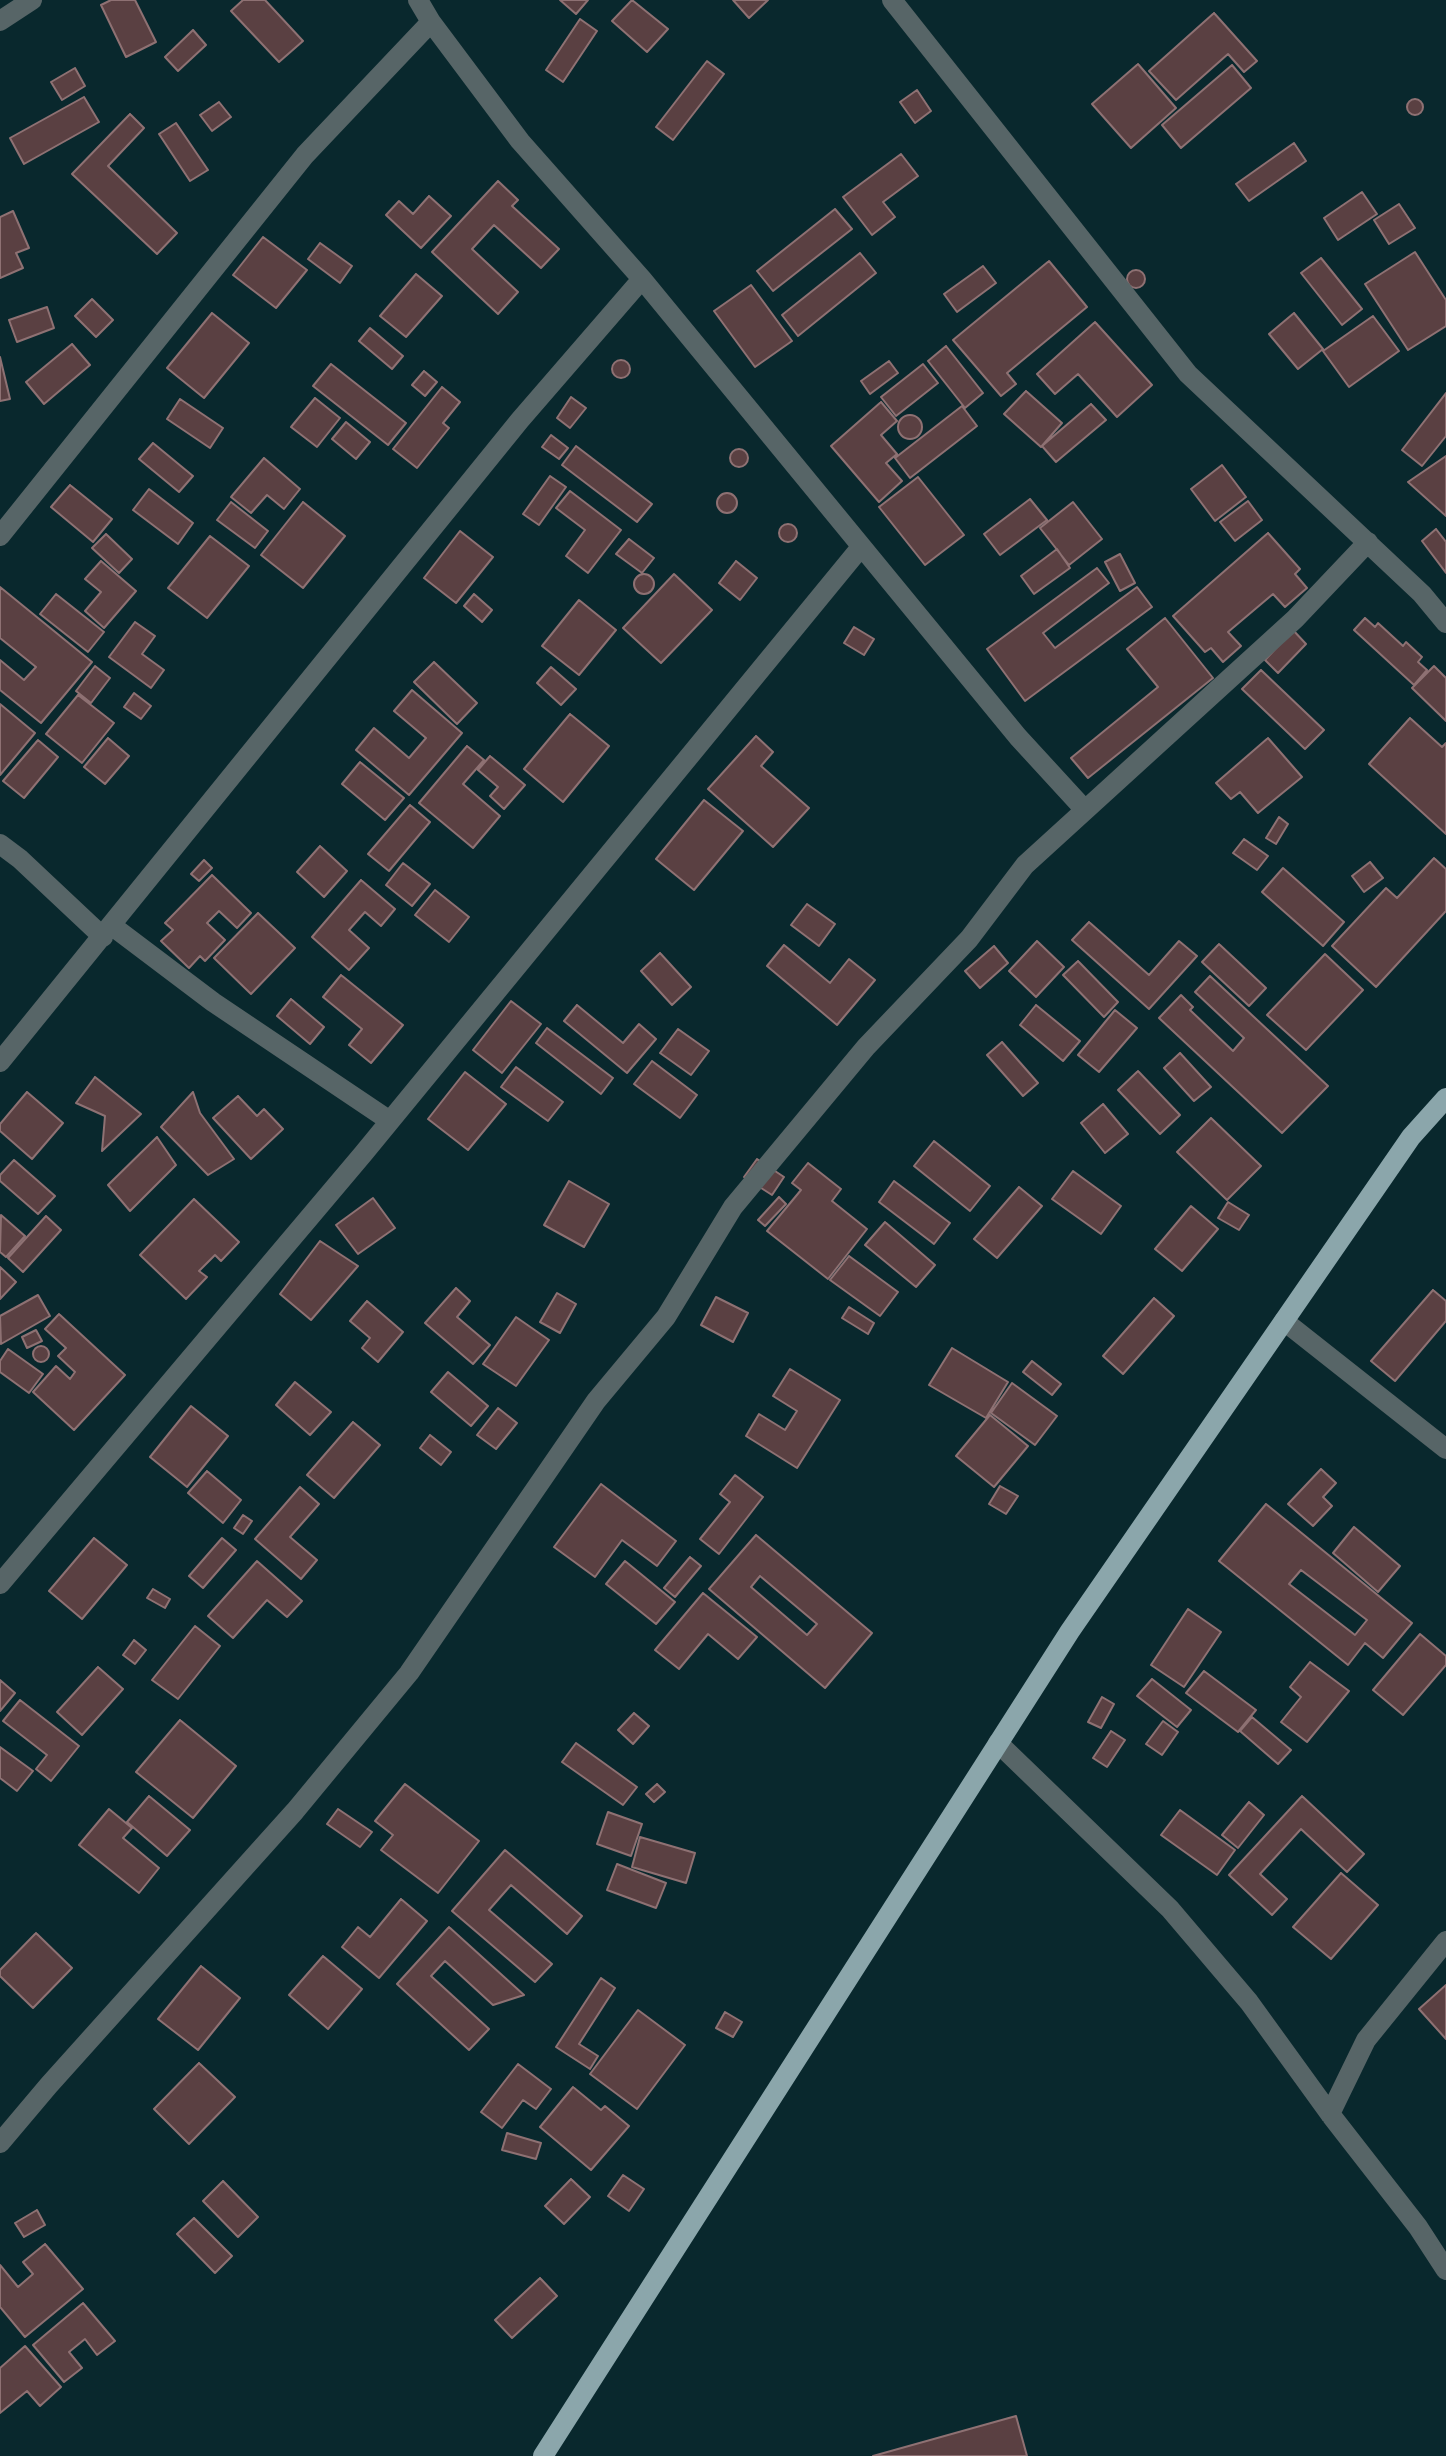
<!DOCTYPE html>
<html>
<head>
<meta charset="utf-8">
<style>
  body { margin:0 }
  canvas { display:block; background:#09282d }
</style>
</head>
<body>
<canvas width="1446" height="2456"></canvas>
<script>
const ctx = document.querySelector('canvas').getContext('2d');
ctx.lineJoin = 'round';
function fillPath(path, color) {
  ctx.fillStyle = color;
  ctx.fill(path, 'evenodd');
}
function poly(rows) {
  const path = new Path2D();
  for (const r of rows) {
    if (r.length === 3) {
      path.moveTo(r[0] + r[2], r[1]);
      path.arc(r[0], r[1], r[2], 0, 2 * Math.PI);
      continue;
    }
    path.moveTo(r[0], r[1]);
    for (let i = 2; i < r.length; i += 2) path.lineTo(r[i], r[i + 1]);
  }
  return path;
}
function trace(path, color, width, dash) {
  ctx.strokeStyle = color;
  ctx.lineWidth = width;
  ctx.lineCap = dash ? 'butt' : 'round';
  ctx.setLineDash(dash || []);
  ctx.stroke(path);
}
const building = poly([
  [111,0,135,0,156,42,126,57,101,5,111,0],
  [243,0,265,0,303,41,279,62,231,11,243,0],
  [560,0,588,0,576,14,560,0],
  [632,0,668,29,647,52,612,21,632,0],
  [733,0,768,0,749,18,733,0],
  [1214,13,1257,61,1244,72,1228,54,1176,100,1149,71,1214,13],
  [580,19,597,31,563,82,546,70,580,19],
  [193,30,206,45,178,71,165,57,193,30],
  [707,61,724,74,673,140,656,127,707,61],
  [1138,64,1176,108,1131,148,1092,104,1138,64],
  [1232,65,1251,88,1181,148,1162,125,1232,65],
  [75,68,85,86,62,100,51,82,75,68],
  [917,90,931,111,915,123,900,102,917,90],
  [84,97,99,122,24,164,10,138,84,97],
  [1415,107,8],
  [219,102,231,117,212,131,200,115,219,102],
  [130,114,144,128,108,166,177,233,157,254,72,174,130,114],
  [176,123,208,170,190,181,159,134,176,123],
  [1294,143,1306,161,1249,201,1236,184,1294,143],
  [901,154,918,176,883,202,895,217,872,235,843,197,901,154],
  [498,181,518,200,512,206,559,249,541,268,494,225,472,249,518,292,498,314,432,252,498,181],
  [1362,192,1377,214,1338,240,1324,218,1362,192],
  [429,196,451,216,421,248,386,215,399,201,413,214,429,196],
  [1399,204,1415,228,1389,244,1374,220,1399,204],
  [835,209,852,229,773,291,757,271,835,209],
  [13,211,29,248,16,253,23,268,0,278,0,217,13,211],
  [263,237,307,270,276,308,233,275,263,237],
  [320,243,352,266,340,283,308,259,320,243],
  [1415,252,1446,300,1446,326,1408,350,1365,284,1415,252],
  [860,253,876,273,798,336,782,315,860,253],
  [1321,258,1362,309,1342,325,1301,273,1321,258],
  [1049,261,1087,307,1007,373,1016,384,1001,396,953,340,1049,261],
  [983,266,996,283,957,312,944,294,983,266],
  [1136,279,9],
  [416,274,442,296,406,337,380,316,416,274],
  [751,285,792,341,755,367,714,311,751,285],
  [92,299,113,320,96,337,75,316,92,299],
  [47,307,54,328,17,342,9,320,47,307],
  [212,313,249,343,204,398,167,368,212,313],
  [1294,313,1323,349,1298,369,1269,334,1294,313],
  [1373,316,1399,351,1349,387,1323,351,1373,316],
  [1095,322,1152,385,1117,417,1078,374,1055,394,1037,374,1095,322],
  [370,328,403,356,392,369,359,341,370,328],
  [72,344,90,365,44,404,26,382,72,344],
  [946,346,983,393,965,408,928,361,946,346],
  [0,357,10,399,0,401,0,357],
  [621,369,9],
  [889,361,898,373,870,394,861,381,889,361],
  [331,364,406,423,388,445,313,386,331,364],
  [923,364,938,383,896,416,881,397,923,364],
  [424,371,437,382,425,396,412,385,424,371],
  [442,387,460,402,443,423,449,428,417,468,393,449,442,387],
  [1026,391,1062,423,1041,447,1004,414,1026,391],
  [1446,393,1446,436,1422,466,1402,450,1446,393],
  [571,397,586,408,570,428,557,418,571,397],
  [315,398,340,418,317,447,291,427,315,398],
  [180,399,223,428,210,448,167,419,180,399],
  [881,402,897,421,881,435,897,454,886,463,902,481,879,502,831,446,881,402],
  [1091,404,1106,420,1056,462,1042,446,1091,404],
  [962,406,977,426,910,478,895,458,962,406],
  [910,427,12],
  [346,422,370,442,356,459,332,439,346,422],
  [551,435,568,448,559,459,542,447,551,435],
  [153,443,193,476,179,492,139,459,153,443],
  [576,446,652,504,637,522,562,465,576,446],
  [739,458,9],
  [1446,456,1446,516,1408,482,1446,456],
  [264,458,300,489,284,509,267,495,251,513,231,497,264,458],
  [1222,465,1246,497,1215,521,1191,489,1222,465],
  [550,476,566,487,539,525,523,514,550,476],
  [918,477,964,535,925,565,879,507,918,477],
  [70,485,112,519,93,542,51,507,70,485],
  [149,489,193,523,178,544,133,510,149,489],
  [570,491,621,530,588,573,566,556,585,530,556,508,570,491],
  [727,503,10],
  [1030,499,1047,520,1000,555,984,534,1030,499],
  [1248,501,1262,520,1235,541,1220,522,1248,501],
  [231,502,268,531,255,548,217,520,231,502],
  [303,502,345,536,303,588,261,555,303,502],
  [1073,502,1102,539,1069,565,1040,528,1073,502],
  [788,533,9],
  [1436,529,1446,542,1446,573,1422,541,1436,529],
  [460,531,493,557,456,603,424,578,460,531],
  [1268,533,1300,569,1295,574,1307,588,1285,607,1273,594,1228,632,1241,646,1223,662,1211,648,1205,652,1173,616,1268,533],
  [106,534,132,559,119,573,92,548,106,534],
  [210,536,249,566,207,618,168,588,210,536],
  [629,539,654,558,642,573,616,554,629,539],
  [1057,549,1070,568,1034,594,1021,576,1057,549],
  [1120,554,1135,583,1120,591,1105,562,1120,554],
  [101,561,136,591,104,628,85,611,101,592,85,579,101,561],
  [736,561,757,578,740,600,719,583,736,561],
  [1097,568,1109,583,1043,633,1055,648,1137,587,1152,607,1025,701,987,649,1097,568],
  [644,584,10],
  [674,574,712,610,661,663,623,628,674,574],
  [0,587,92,662,41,723,0,690,0,660,24,680,36,667,0,638,0,587],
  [56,594,104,632,88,652,40,614,56,594],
  [474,594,492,610,482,622,464,606,474,594],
  [579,600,616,630,579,675,542,646,579,600],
  [1165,618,1213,678,1088,778,1071,758,1158,687,1127,649,1165,618],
  [1365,618,1375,627,1378,623,1403,646,1406,642,1422,657,1418,662,1427,670,1414,685,1354,630,1365,618],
  [135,622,155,636,142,654,164,670,151,688,109,657,135,622],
  [854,627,874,639,864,655,844,643,854,627],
  [1293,630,1306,644,1278,673,1265,660,1293,630],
  [434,662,477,703,457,724,414,682,434,662],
  [95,666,110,678,91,703,76,691,95,666],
  [1434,666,1446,678,1446,721,1412,688,1434,666],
  [551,667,576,689,561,705,537,683,551,667],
  [1261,670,1324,730,1305,749,1242,689,1261,670],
  [412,690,462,733,409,795,356,750,374,728,409,758,426,738,394,711,412,690],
  [134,693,151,706,141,719,124,707,134,693],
  [78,695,114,723,82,763,46,734,78,695],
  [0,704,35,733,0,775,0,704],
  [570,714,609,746,563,802,524,769,570,714],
  [1410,718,1442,747,1446,743,1446,834,1369,764,1410,718],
  [756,736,773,752,761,766,809,808,773,847,708,789,756,736],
  [108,738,129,756,105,784,84,767,108,738],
  [1268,738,1302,777,1258,813,1240,792,1231,799,1216,783,1268,738],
  [38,740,58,757,24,798,3,781,38,740],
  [467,746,484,760,463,784,500,816,473,848,419,803,467,746],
  [490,756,525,785,504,809,490,796,498,787,478,770,490,756],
  [360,762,404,798,385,820,342,784,360,762],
  [704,800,743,831,694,890,656,859,704,800],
  [410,805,430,822,389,871,368,854,410,805],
  [1279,817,1288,824,1276,844,1266,838,1279,817],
  [1244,839,1268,856,1257,870,1233,853,1244,839],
  [320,846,347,871,324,897,297,872,320,846],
  [1434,858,1446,869,1446,911,1376,987,1332,946,1386,888,1397,898,1434,858],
  [204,860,212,868,199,881,191,874,204,860],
  [1370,862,1383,878,1364,892,1352,876,1370,862],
  [403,863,430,884,412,906,386,885,403,863],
  [1283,868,1344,922,1323,946,1262,892,1283,868],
  [212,875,251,913,237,928,219,911,207,923,225,940,205,961,200,956,189,968,161,941,173,930,165,923,212,875],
  [361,880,395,909,381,926,365,912,349,930,369,948,349,970,312,937,361,880],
  [435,890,469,917,449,942,415,915,435,890],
  [807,904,835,924,819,946,791,925,807,904],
  [258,913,295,948,251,994,214,958,258,913],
  [1089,922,1149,975,1179,941,1197,956,1149,1009,1072,940,1089,922],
  [1037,941,1064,967,1036,997,1009,971,1037,941],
  [1219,944,1266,988,1249,1006,1202,962,1219,944],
  [784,945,830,983,849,959,875,980,837,1025,767,966,784,945],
  [994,946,1008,963,980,988,965,971,994,946],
  [660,953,691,987,672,1005,641,971,660,953],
  [1325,954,1363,990,1306,1050,1267,1015,1325,954],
  [1078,961,1118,1002,1104,1017,1063,975,1078,961],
  [341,975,403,1025,371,1063,349,1045,362,1029,323,997,341,975],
  [1210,976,1328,1086,1282,1133,1159,1018,1181,995,1193,1007,1190,1010,1233,1051,1244,1038,1195,992,1210,976],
  [291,999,324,1027,310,1044,277,1016,291,999],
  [511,1001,541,1024,502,1073,473,1050,511,1001],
  [577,1005,623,1043,639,1024,656,1039,627,1073,564,1021,577,1005],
  [1036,1005,1080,1041,1063,1061,1020,1025,1036,1005],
  [1115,1010,1137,1028,1099,1072,1078,1055,1115,1010],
  [547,1028,613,1078,601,1094,536,1043,547,1028],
  [678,1029,709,1051,691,1075,660,1053,678,1029],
  [1002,1042,1038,1083,1023,1096,987,1055,1002,1042],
  [1180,1053,1211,1087,1194,1101,1164,1068,1180,1053],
  [652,1061,697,1095,680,1118,634,1084,652,1061],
  [516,1067,563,1102,548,1121,501,1087,516,1067],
  [1138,1071,1180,1115,1160,1134,1118,1090,1138,1071],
  [465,1072,506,1104,468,1150,428,1119,465,1072],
  [95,1077,141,1114,102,1151,105,1116,76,1103,95,1077],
  [27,1092,63,1123,32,1159,0,1131,0,1124,27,1092],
  [193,1092,200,1113,234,1159,208,1175,161,1127,193,1092],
  [238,1096,257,1116,264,1109,283,1129,251,1159,213,1118,238,1096],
  [1103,1104,1128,1134,1105,1153,1081,1123,1103,1104],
  [1211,1118,1261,1166,1227,1200,1177,1152,1211,1118],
  [157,1137,176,1165,130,1211,108,1185,157,1137],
  [934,1141,990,1186,970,1211,914,1166,934,1141],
  [757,1159,784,1177,772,1195,744,1177,757,1159],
  [14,1160,55,1196,38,1214,0,1181,0,1175,14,1160],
  [808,1163,841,1189,832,1201,867,1229,828,1279,767,1231,801,1190,792,1183,808,1163],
  [1073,1171,1121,1206,1101,1234,1052,1199,1073,1171],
  [569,1181,609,1204,584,1247,544,1225,569,1181],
  [894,1181,950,1223,934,1244,879,1202,894,1181],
  [1019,1187,1042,1206,997,1258,974,1239,1019,1187],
  [779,1197,786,1204,765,1226,758,1220,779,1197],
  [373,1198,395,1228,358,1254,336,1225,373,1198],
  [194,1199,239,1242,221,1261,215,1255,199,1271,207,1277,186,1299,140,1255,194,1199],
  [1228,1202,1249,1215,1239,1230,1218,1218,1228,1202],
  [1191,1206,1218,1229,1182,1271,1155,1249,1191,1206],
  [1,1215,25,1236,6,1257,0,1252,1,1215],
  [46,1216,61,1230,23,1272,8,1258,46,1216],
  [885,1222,935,1265,916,1287,865,1245,885,1222],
  [320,1241,358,1266,311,1320,280,1294,320,1241],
  [849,1256,898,1292,880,1316,830,1280,849,1256],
  [0,1267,16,1282,0,1299,0,1267],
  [456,1288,470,1301,457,1317,490,1345,473,1364,425,1323,456,1288],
  [1433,1290,1446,1301,1446,1321,1395,1381,1371,1361,1433,1290],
  [557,1293,576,1304,560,1333,540,1322,557,1293],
  [38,1295,50,1316,1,1344,0,1316,38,1295],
  [716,1297,748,1313,733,1342,701,1325,716,1297],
  [1154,1298,1174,1316,1123,1374,1103,1356,1154,1298],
  [367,1301,403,1332,378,1362,362,1348,370,1338,350,1321,367,1301],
  [849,1307,874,1323,868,1334,842,1318,849,1307],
  [59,1314,125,1375,74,1430,33,1392,56,1366,70,1379,75,1372,58,1356,66,1348,45,1329,59,1314],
  [516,1317,549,1340,516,1386,483,1364,516,1317],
  [36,1330,42,1341,27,1348,22,1337,36,1330],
  [41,1354,8],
  [952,1348,1008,1382,986,1418,929,1385,952,1348],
  [8,1349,43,1374,29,1393,0,1372,0,1361,8,1349],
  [1032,1361,1061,1384,1052,1395,1023,1372,1032,1361],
  [790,1369,840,1400,797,1468,746,1436,759,1414,785,1430,797,1411,773,1396,790,1369],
  [448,1372,488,1406,471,1426,431,1392,448,1372],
  [295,1382,331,1412,310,1435,276,1405,295,1382],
  [1012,1383,1057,1416,1035,1445,991,1413,1012,1383],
  [191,1406,228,1436,187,1487,150,1457,191,1406],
  [498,1408,517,1423,496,1449,477,1435,498,1408],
  [990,1415,1028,1446,994,1487,956,1456,990,1415],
  [353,1422,380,1445,334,1498,307,1475,353,1422],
  [430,1435,451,1452,441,1465,420,1448,430,1435],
  [1321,1469,1336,1483,1323,1497,1332,1506,1313,1526,1288,1504,1321,1469],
  [207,1471,241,1500,223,1523,188,1493,207,1471],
  [735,1475,763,1497,719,1554,700,1539,730,1502,720,1494,735,1475],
  [601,1484,676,1541,657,1566,622,1540,595,1577,554,1547,601,1484],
  [1000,1486,1018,1496,1006,1514,989,1504,1000,1486],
  [300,1487,319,1504,290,1537,317,1560,301,1579,255,1539,300,1487],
  [1266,1504,1412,1623,1383,1658,1365,1643,1348,1665,1219,1561,1266,1504],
  [1301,1570,1367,1620,1355,1635,1289,1584,1301,1570],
  [243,1515,252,1521,243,1534,234,1528,243,1515],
  [1354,1527,1400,1566,1378,1592,1333,1553,1354,1527],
  [756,1535,872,1633,825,1688,709,1589,756,1535],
  [760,1576,817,1624,807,1635,751,1587,760,1576],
  [94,1538,127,1565,82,1619,49,1591,94,1538],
  [222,1538,236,1550,203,1588,189,1576,222,1538],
  [690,1557,701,1566,675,1597,664,1588,690,1557],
  [257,1561,302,1601,287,1617,267,1600,233,1638,208,1616,257,1561],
  [625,1561,675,1602,656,1624,606,1584,625,1561],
  [153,1589,170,1599,165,1608,147,1598,153,1589],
  [703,1593,757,1637,738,1659,708,1634,679,1669,655,1650,703,1593],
  [1188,1609,1221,1632,1184,1687,1151,1665,1188,1609],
  [195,1626,220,1646,178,1699,152,1680,195,1626],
  [1420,1634,1446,1656,1446,1665,1403,1715,1373,1690,1420,1634],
  [134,1640,146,1650,135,1664,123,1655,134,1640],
  [1310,1662,1349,1691,1307,1742,1281,1722,1301,1697,1290,1687,1310,1662],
  [98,1667,123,1689,82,1735,57,1712,98,1667],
  [1204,1671,1256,1710,1238,1732,1186,1693,1204,1671],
  [1152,1679,1191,1710,1177,1727,1137,1696,1152,1679],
  [0,1680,15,1693,0,1711,0,1680],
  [1102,1697,1114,1704,1101,1728,1088,1722,1102,1697],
  [20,1700,79,1746,51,1781,36,1769,47,1755,3,1721,20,1700],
  [634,1713,649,1726,633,1744,618,1730,634,1713],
  [1252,1717,1291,1750,1278,1764,1240,1731,1252,1717],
  [180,1720,236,1766,193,1818,136,1772,180,1720],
  [1163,1721,1178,1732,1162,1755,1146,1744,1163,1721],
  [1111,1731,1125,1740,1107,1767,1093,1758,1111,1731],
  [576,1743,637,1787,623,1805,562,1762,576,1743],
  [0,1747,33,1771,17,1791,0,1778,0,1747],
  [405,1784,479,1841,438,1893,381,1850,393,1835,375,1821,405,1784],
  [657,1784,665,1792,654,1802,646,1794,657,1784],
  [149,1796,190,1830,167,1856,127,1822,149,1796],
  [1302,1796,1364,1854,1347,1872,1301,1829,1260,1874,1287,1899,1272,1915,1229,1875,1302,1796],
  [1249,1802,1264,1815,1238,1848,1222,1835,1249,1802],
  [109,1809,132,1828,123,1838,159,1868,139,1893,79,1845,109,1809],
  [338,1809,372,1832,360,1847,327,1824,338,1809],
  [1180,1810,1235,1850,1217,1875,1161,1835,1180,1810],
  [608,1812,642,1824,631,1856,597,1844,608,1812],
  [640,1837,695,1853,686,1883,632,1867,640,1837],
  [505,1850,582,1916,567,1934,511,1885,489,1910,552,1964,535,1982,452,1911,505,1850],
  [617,1864,666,1883,656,1908,607,1890,617,1864],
  [1341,1873,1378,1905,1331,1959,1293,1927,1341,1873],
  [401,1899,427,1921,379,1978,342,1947,358,1927,370,1937,401,1899],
  [449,1927,524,1995,493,2005,445,1961,431,1976,489,2029,469,2050,397,1984,449,1927],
  [36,1933,72,1968,33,2008,0,1976,0,1970,36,1933],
  [323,1956,362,1989,328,2029,289,1995,323,1956],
  [201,1966,240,1998,198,2050,158,2019,201,1966],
  [601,1978,615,1988,579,2044,598,2056,590,2069,556,2047,601,1978],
  [1446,1985,1446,2039,1419,2009,1446,1985],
  [638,2010,685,2045,637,2109,590,2074,638,2010],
  [725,2012,742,2022,733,2037,716,2028,725,2012],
  [199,2063,235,2097,189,2144,154,2109,199,2063],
  [518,2064,551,2089,536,2109,523,2100,502,2128,481,2112,518,2064],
  [573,2087,601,2110,605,2106,629,2126,591,2170,540,2127,573,2087],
  [507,2133,541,2143,536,2159,502,2150,507,2133],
  [623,2175,644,2189,629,2211,608,2196,623,2175],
  [571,2179,590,2197,564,2224,545,2206,571,2179],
  [223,2181,258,2217,238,2237,203,2201,223,2181],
  [37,2210,45,2225,24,2237,15,2223,37,2210],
  [194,2218,232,2256,215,2273,177,2234,194,2218],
  [45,2244,83,2289,25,2337,0,2307,0,2265,18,2287,33,2274,23,2262,45,2244],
  [540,2278,557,2296,512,2338,495,2320,540,2278],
  [83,2303,115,2341,97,2355,85,2339,69,2352,82,2368,64,2382,33,2345,83,2303],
  [25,2346,61,2387,40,2406,27,2391,0,2413,0,2368,25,2346],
  [1016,2416,1027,2456,873,2456,1016,2416]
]);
fillPath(building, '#5a4042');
trace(building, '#8e7173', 2);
trace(poly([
  [418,0,431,22,520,141,642,279,1018,737,1085,810],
  [892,0,1188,374,1422,594,1446,623],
  [0,21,32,0],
  [0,536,305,155,431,22],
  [0,844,20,859,103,937],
  [111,925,213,1002,390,1121],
  [0,1062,520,420,642,279],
  [1284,1321,1446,1449],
  [0,1584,363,1154,861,547],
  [998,1743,1170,1909,1249,2002,1330,2114,1418,2227,1446,2270],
  [1330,2114,1366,2040,1446,1941],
  [0,2143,49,2085,295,1811,409,1673,596,1401,666,1317,733,1207,866,1047,969,939,1025,865,1295,619,1368,542]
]), '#576567', 20);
trace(poly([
  [543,2456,1070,1631,1411,1137,1446,1098]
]), '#8ba6ab', 20);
</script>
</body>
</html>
